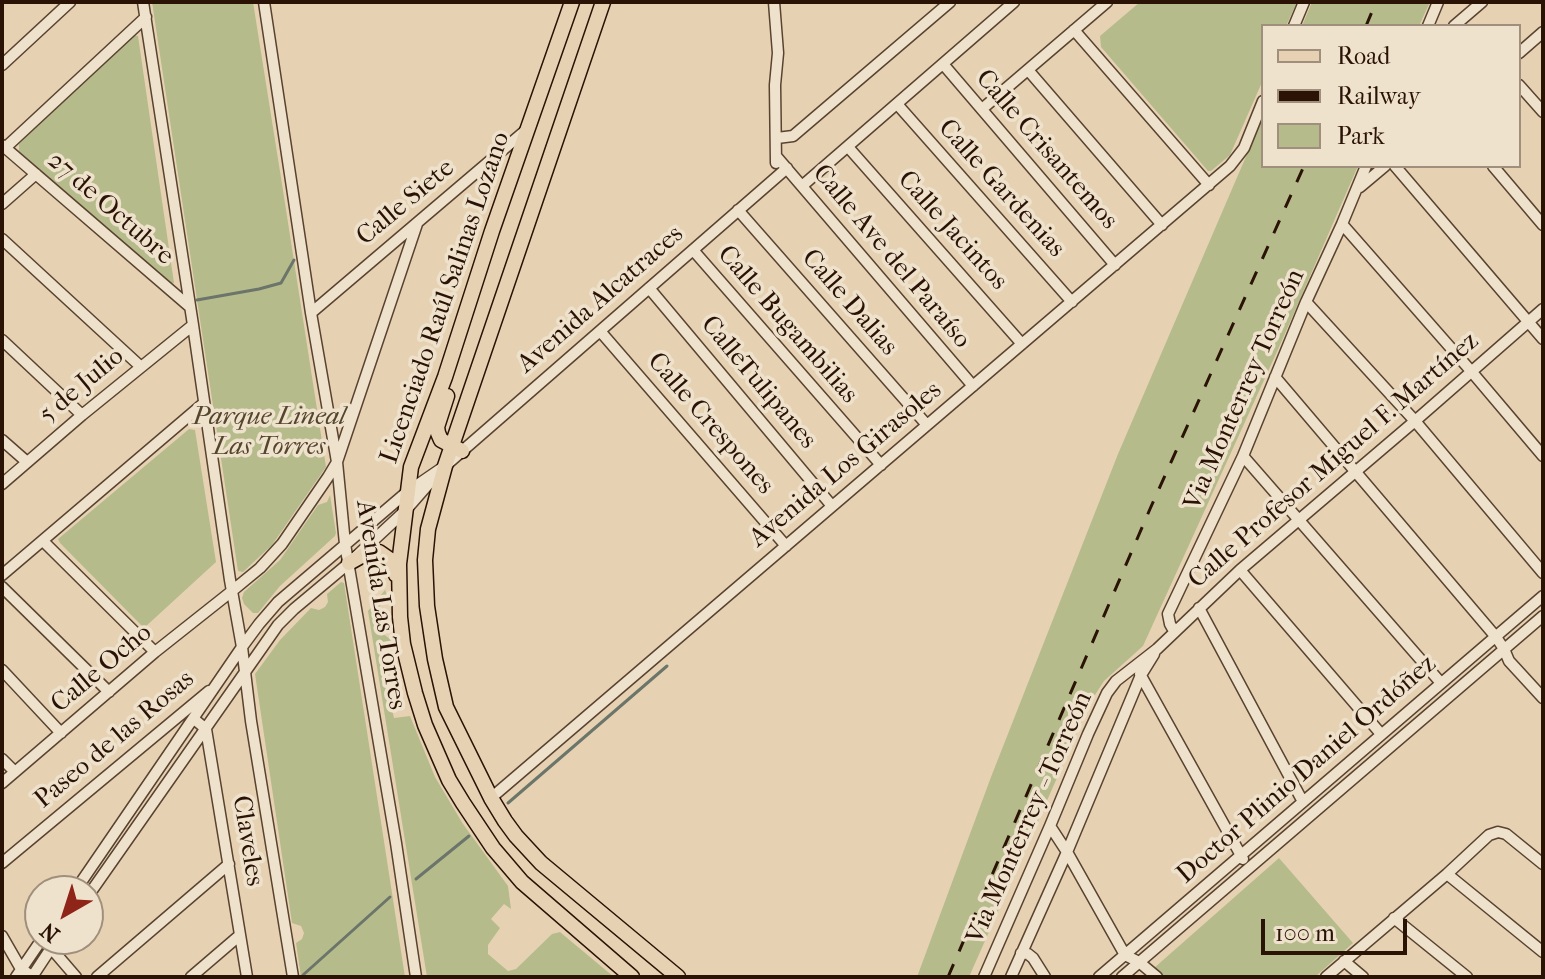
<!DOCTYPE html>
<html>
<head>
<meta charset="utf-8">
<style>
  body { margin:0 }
  #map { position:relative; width:1545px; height:979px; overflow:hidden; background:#e6d2b2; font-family:"IM FELL French Canon",serif }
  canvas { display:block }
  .frame { position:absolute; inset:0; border:4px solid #2a1205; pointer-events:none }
  .legend { position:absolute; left:1261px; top:24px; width:260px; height:144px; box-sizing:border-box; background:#efe2cd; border:2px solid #a08f7d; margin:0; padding:10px 14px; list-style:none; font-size:24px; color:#2a1205 }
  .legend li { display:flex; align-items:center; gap:16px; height:40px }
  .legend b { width:40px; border:2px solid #a08f7d }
  .north { position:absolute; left:24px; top:875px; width:80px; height:80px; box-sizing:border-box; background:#efe2cd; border:2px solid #a08f7d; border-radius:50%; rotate:219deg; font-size:22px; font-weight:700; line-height:32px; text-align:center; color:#2a1205 }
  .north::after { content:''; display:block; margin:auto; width:28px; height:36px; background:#8f2418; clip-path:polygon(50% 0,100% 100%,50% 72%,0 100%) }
  .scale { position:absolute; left:1261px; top:919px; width:146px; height:36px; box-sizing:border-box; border:4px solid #2a1205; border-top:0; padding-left:10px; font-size:24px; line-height:28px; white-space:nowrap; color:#2a1205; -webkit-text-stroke:6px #efe2cd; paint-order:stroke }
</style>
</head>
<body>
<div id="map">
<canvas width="1545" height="979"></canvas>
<div class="frame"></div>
<ul class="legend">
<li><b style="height:10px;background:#e6d2b2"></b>Road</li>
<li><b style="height:10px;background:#2a1205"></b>Railway</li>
<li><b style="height:22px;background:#b6bb8b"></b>Park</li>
</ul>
<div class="north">N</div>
<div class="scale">100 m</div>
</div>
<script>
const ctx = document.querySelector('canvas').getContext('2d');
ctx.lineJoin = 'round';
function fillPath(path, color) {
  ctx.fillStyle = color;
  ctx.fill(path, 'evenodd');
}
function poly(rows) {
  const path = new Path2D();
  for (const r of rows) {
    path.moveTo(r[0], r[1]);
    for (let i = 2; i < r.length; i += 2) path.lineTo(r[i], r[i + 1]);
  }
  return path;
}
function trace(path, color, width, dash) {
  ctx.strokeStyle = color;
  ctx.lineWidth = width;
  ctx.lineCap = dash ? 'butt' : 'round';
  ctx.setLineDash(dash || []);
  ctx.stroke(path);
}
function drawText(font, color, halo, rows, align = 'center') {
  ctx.font = font + ' "IM FELL French Canon",serif';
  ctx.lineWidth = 7;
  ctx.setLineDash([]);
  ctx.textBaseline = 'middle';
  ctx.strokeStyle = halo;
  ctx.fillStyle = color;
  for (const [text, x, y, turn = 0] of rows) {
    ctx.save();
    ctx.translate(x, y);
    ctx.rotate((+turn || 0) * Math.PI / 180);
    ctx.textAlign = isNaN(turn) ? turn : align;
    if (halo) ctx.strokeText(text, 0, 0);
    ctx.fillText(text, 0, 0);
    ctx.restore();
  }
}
fillPath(poly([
  [152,2,253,2,282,184,326,467,272,545,243,572,238,571],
  [1140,2,1297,2,1286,26,1263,26,1263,80,1230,155,1211,171,1208,171,1101,47,1100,36],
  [1312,2,1430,2,1419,26,1302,26],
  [133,35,138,36,174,283,168,285,19,151,19,144],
  [1263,117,1263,166,1358,166,1280,345,1143,646,1104,681,1091,701,969,977,917,977,991,777,1118,454],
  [189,429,195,430,216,562,144,628,60,543,58,539],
  [330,495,336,533,335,536,280,586,258,613,253,613,244,604,242,598,244,592,280,560,318,505,327,502],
  [341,582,344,583,405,977,301,977,296,943,302,939,304,933,301,926,292,923,255,674,280,640,311,608,319,610,325,607,328,602,327,594],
  [385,590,388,598,377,609,375,620,381,632,391,640,393,657,383,669,394,718,410,716,435,777,463,824,508,886,511,909,504,904,491,919,500,928,488,945,488,954,508,971,516,969,552,934,560,932,614,977,427,977,368,611],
  [1279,858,1353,943,1315,977,1164,977,1154,968]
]), '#b6bb8b');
trace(poly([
  [197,300,259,289,281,283,294,260],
  [508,803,667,666],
  [416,879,469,836],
  [303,975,390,897]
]), '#6b756a', 3);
const minor = poly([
  [143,2,193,325,230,580,242,647,251,721,293,977],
  [264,2,311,313,337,462,345,544,396,843,416,977],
  [774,2,778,53,775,85,776,163],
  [1294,26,1304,2],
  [1428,26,1438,2],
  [1454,26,1482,2],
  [1074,30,1209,185],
  [1519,53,1543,32],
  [943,64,1115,265],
  [2,65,70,2],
  [1028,70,1162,225],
  [1519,85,1543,112],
  [897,104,1072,302],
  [982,109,1107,2],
  [777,138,793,136,950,2],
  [2,145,190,307],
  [848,147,1022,344],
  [5,148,146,17],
  [776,156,973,386],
  [1395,166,1543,339],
  [1493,166,1543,225],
  [802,186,1014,2],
  [1360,187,1385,166],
  [2,204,36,174],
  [738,210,927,425],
  [1342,224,1471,371,1543,456],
  [2,239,140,366],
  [693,250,881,465],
  [649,288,832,506],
  [1306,302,1415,421,1543,573],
  [311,313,525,131],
  [600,331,786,546],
  [2,340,82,415],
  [1275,377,1496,637,1504,649,1509,661,1543,698],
  [2,440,27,462],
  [1243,456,1441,683],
  [2,484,82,415,193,325],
  [43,541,155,652],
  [1240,570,1381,734],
  [2,575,204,403],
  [2,587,109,692],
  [1199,608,1303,802],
  [1174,631,1170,624,1168,614,1243,456,1306,302,1342,224,1366,166],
  [2,670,61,733],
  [1140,674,1243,859],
  [194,719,206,729,247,977],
  [2,759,15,772],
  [2,783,155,652,232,591,260,568,282,544,328,477,337,462,417,224],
  [491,798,1230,166,1244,148,1263,101],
  [1050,826,1067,852,1125,955,1139,962,1157,977],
  [2,863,209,691],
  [1447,874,1543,952],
  [75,891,242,647,259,624,278,602,407,492,445,466,787,168],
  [88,896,278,625,294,609,349,563,405,511,433,479],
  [1394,918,1467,977],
  [2,936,21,969,32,976],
  [51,948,76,977],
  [1021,953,1028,954,1033,958,1045,977],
  [1344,961,1363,977],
  [16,977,42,939],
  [32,977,57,939],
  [97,977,229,864],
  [191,977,240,935],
  [984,977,1050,826,1088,734,1107,693,1116,681,1157,649,1240,570,1415,421,1543,309],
  [1011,977,1067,852,1141,675,1154,654],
  [1099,977,1543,596],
  [1122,977,1543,616],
  [1326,977,1447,874,1489,835,1498,832,1506,834,1543,864]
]);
const major = poly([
  [572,2,492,231,445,377,411,467,399,564,400,617,403,644,415,693,425,725,449,780,463,803,493,848,522,882,632,977],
  [603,2,445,466,428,529,425,560,427,606,435,659,446,707,491,798,505,821,516,836,541,863,678,977],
  [447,396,437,427,438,433,441,440,462,451],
  [349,563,367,553,379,552,392,561,396,575]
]);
trace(minor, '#594230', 13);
trace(major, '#2a1205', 17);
trace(minor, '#efe2cd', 10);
trace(major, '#e6d2b2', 14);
trace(poly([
  [1366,26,1376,2],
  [948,977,1150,509,1304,166]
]), '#2a1205', 3, [14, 14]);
drawText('26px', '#2a1205', '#efe2cd', [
  ["Calle Crisantemos",1046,150,49],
  ["Calle Gardenias",1001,189,48],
  ["Calle Siete",406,203,-40],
  ["27 de Octubre",110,209,41],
  ["Calle Jacintos",952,231,48],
  ["Calle Ave del Paraíso",891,257,50],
  ["Licenciado Raúl Salinas Lozano",446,298,-71],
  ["Avenida Alcatraces",601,300,-41],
  ["Calle Dalias",849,303,49],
  ["Calle Bugambilias",787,325,49],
  ["CalleTulipanes",758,383,50],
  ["5 de Julio",82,386,-40],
  ["Via Monterrey Torreón",1245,390,-66],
  ["Calle Crespones",710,424,49],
  ["Calle Profesor Miguel F. Martínez",1334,461,-41],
  ["Avenida Los Girasoles",846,465,-40],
  ["Avenida Las Torres",380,605,81],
  ["Calle Ocho",102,669,-40],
  ["Paseo de las Rosas",115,740,-40],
  ["Doctor Plinio Daniel Ordóñez",1307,770,-41],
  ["Via Monterrey - Torreón",1030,818,-66],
  ["Claveles",247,841,81]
]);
drawText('italic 26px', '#54452d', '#efe2cd', [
  ["Parque Lineal",269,418],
  ["Las Torres",269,448]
]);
</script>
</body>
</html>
